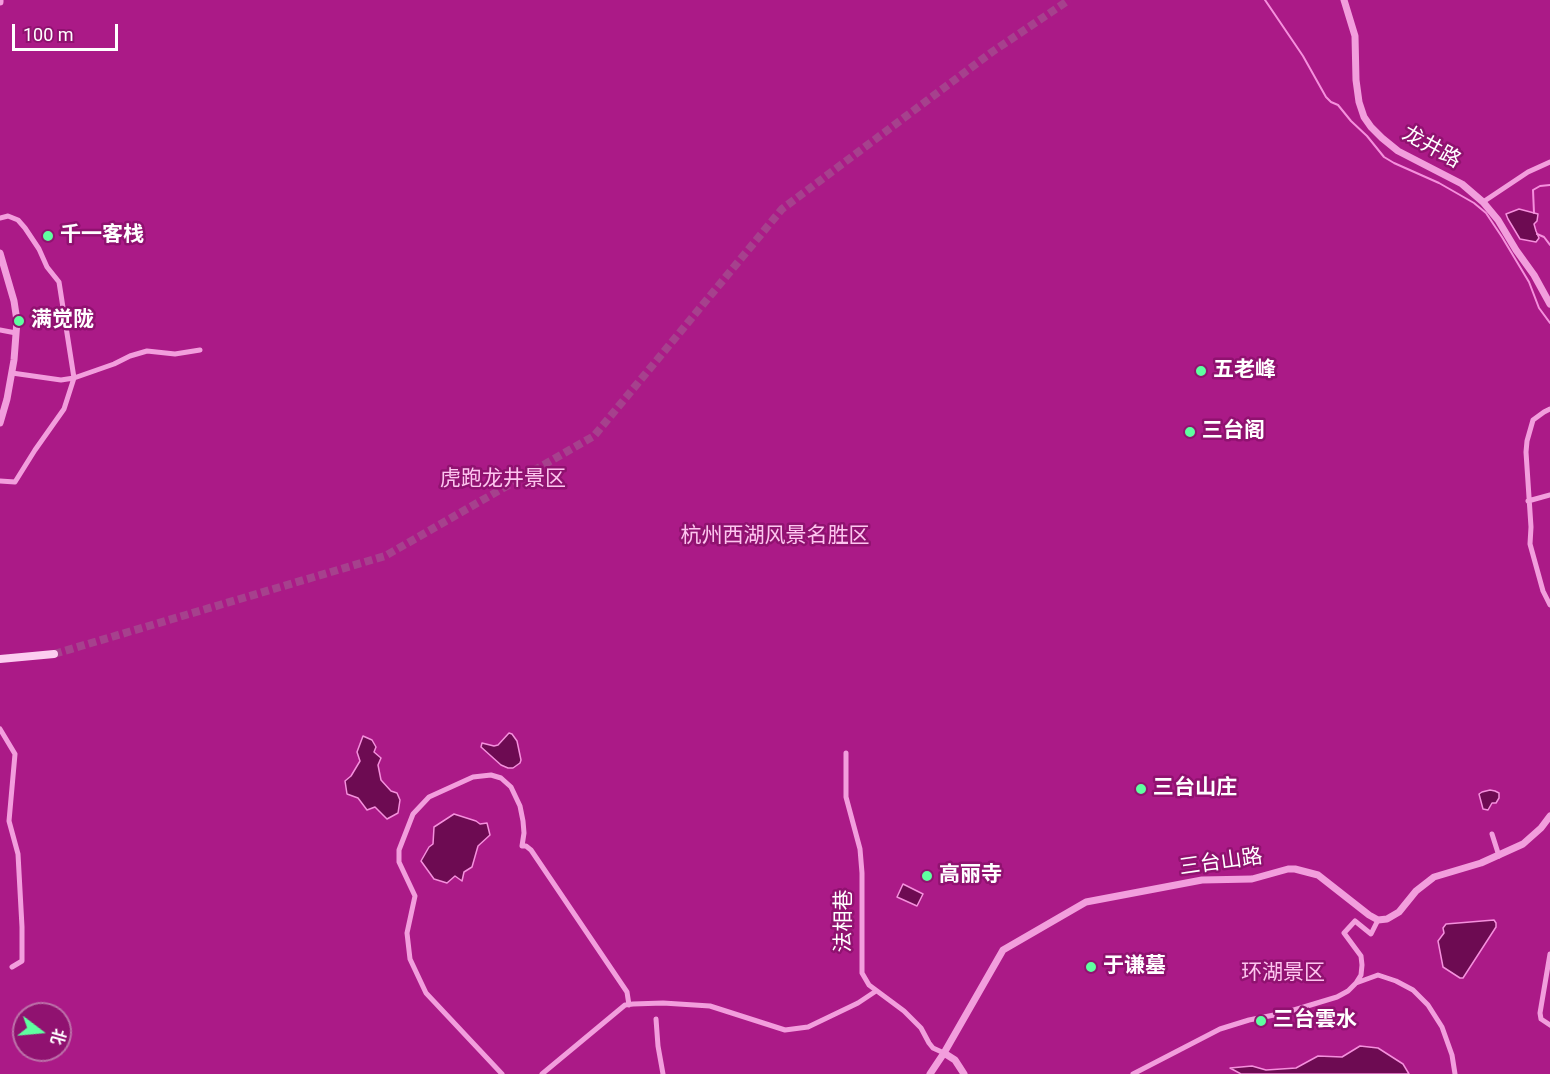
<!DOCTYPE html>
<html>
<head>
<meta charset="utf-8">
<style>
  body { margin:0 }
  #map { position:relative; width:1550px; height:1074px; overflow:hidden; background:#901270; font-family:Roboto,"Noto Sans SC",sans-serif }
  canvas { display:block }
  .north { position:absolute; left:12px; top:1002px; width:60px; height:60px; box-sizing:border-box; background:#901270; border:2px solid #bc71a9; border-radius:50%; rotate:106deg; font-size:16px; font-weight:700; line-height:24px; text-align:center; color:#fff }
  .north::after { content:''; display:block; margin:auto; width:21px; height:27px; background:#5fffa0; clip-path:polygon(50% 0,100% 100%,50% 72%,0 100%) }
  .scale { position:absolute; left:12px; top:24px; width:106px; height:27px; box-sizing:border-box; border:3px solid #fff; border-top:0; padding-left:8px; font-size:18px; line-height:21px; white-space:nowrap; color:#fff; -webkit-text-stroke:4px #901270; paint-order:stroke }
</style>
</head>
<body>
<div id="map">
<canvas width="1550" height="1074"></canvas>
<div class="north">北</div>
<div class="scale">100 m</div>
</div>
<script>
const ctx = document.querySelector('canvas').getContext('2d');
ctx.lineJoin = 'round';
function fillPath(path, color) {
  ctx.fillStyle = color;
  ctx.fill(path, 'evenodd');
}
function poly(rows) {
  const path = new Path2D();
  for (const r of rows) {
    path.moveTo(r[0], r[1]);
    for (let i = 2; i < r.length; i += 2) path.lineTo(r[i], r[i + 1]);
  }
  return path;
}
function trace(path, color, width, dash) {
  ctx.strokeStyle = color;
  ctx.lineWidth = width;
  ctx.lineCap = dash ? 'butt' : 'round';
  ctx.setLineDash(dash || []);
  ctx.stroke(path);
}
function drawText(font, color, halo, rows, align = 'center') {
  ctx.font = font + ' Roboto,"Noto Sans SC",sans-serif';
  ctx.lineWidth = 5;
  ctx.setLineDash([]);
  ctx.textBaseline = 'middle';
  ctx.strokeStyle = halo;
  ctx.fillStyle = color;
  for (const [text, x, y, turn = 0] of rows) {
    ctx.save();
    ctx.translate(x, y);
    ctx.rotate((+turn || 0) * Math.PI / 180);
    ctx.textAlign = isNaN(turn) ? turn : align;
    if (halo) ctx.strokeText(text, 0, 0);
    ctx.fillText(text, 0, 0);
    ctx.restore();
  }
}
fillPath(poly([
  [0,0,1550,0,1550,1074,0,1074],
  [24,1014,60,1014,60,1050,24,1050]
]), '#ab1a87');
const water = poly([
  [1519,209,1538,214,1537,221,1534,224,1536,231,1539,238,1536,242,1520,239,1508,219,1506,214,1519,209],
  [509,733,512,734,517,741,521,760,520,763,513,768,508,768,501,765,481,747,482,743,494,746,498,745,509,733],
  [363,736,372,740,376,747,374,752,381,758,378,765,381,780,391,791,397,793,400,800,398,813,387,819,375,807,367,810,358,798,347,794,345,781,351,776,360,761,357,752,363,736],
  [1490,790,1495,791,1499,793,1499,798,1496,803,1492,803,1488,810,1483,809,1479,794,1482,792,1490,790],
  [454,814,476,821,480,824,487,823,490,835,478,846,472,867,464,872,462,881,455,876,447,883,434,879,421,861,429,847,433,844,434,827,454,814],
  [903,884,923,894,917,906,897,897,903,884],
  [1494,920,1496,923,1496,927,1463,978,1460,978,1443,967,1438,941,1444,933,1443,928,1446,924,1494,920],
  [1360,1046,1378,1048,1403,1064,1409,1074,1241,1074,1230,1068,1252,1066,1266,1070,1296,1068,1318,1056,1342,1057,1360,1046]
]);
fillPath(water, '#6d0b52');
trace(water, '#f590dd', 1.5);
trace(poly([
  [1265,0,1303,56,1326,97,1331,102,1338,105,1351,121,1367,136,1384,157,1394,163,1439,183,1474,203,1486,213,1502,237,1529,282,1539,308,1550,323],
  [1534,213,1533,190,1540,186,1550,185],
  [1537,234,1544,237,1550,245]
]), '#f590dd', 2);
trace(poly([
  [54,654,385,556,594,436,782,209,992,52,1069,0]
]), '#a6418d', 8, [8, 4]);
trace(poly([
  [1483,202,1528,172,1550,162],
  [0,218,8,216,18,220,25,228,39,249,47,267,59,282,74,378,64,409,35,450,15,482,0,481],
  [0,330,16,333],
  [12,373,61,380,74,378,114,364,130,356,147,351,175,354,200,350],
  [1550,409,1544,412,1533,420,1527,441,1526,452,1531,527,1530,544,1543,591,1550,605],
  [1528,501,1550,495],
  [0,729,15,754,9,821,18,854,22,927,22,961,12,967],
  [846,753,846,797,860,849,862,873,862,973,869,985,904,1011,921,1028,929,1043,933,1048,944,1053],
  [1492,834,1499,856],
  [1378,920,1371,934,1355,921,1344,933,1361,956,1362,965,1361,975,1356,983,1378,975,1396,981,1413,990,1428,1005,1442,1027,1452,1055,1455,1074],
  [1550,954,1540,1013,1541,1019,1550,1025],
  [656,1019,658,1046,663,1074],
  [502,1074,426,993,410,959,407,933,415,896,399,862,399,850,413,814,429,797,473,777,491,775,501,778,511,787,520,806,523,821,524,833,522,846,526,846,531,850,627,992,629,1005],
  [542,1074,625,1005,633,1004,663,1003,710,1006,785,1030,808,1027,858,1003,876,991],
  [1133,1074,1220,1029,1249,1020,1284,1013,1337,997,1348,991,1356,983]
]), '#f29edd', 5);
trace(poly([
  [1344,0,1355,36,1356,80,1359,102,1364,117,1371,127,1382,138,1398,151,1462,184,1483,202,1498,220,1516,250,1534,275,1550,304],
  [0,2,0,0],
  [0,253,14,301,17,321,14,360,7,399,0,423],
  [944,1053,955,1060,964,1074],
  [930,1074,944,1053,1003,950,1086,902,1202,880,1252,879,1288,869,1295,869,1318,875,1369,915,1378,920,1387,919,1399,912,1416,891,1434,877,1481,863,1523,844,1541,828,1550,816]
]), '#f29edd', 7);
trace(poly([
  [0,659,54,654]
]), '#fccdf0', 8);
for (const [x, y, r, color] of [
  [48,236,6,"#5fffa0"],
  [19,321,6,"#5fffa0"],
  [1201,371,6,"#5fffa0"],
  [1190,432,6,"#5fffa0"],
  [1141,789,6,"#5fffa0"],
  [927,876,6,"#5fffa0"],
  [1091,967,6,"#5fffa0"],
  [1261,1021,6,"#5fffa0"]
]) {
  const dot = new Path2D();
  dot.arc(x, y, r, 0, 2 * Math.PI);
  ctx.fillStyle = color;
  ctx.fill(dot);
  trace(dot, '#901270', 2);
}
drawText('21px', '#fff', '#901270', [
  ["龙井路",1431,148,29],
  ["三台山路",1221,863,-8],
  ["法相巷",845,921,-90]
]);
drawText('bold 21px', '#fff', '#901270', [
  ["千一客栈",60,236],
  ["满觉陇",31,321],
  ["五老峰",1213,371],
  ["三台阁",1202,432],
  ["三台山庄",1153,789],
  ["高丽寺",939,876],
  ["于谦墓",1103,967],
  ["三台雲水",1273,1021]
], 'left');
drawText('21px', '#fdc5ef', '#901270', [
  ["虎跑龙井景区",503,480],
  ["杭州西湖风景名胜区",775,537],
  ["环湖景区",1283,974]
]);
</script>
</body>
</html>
